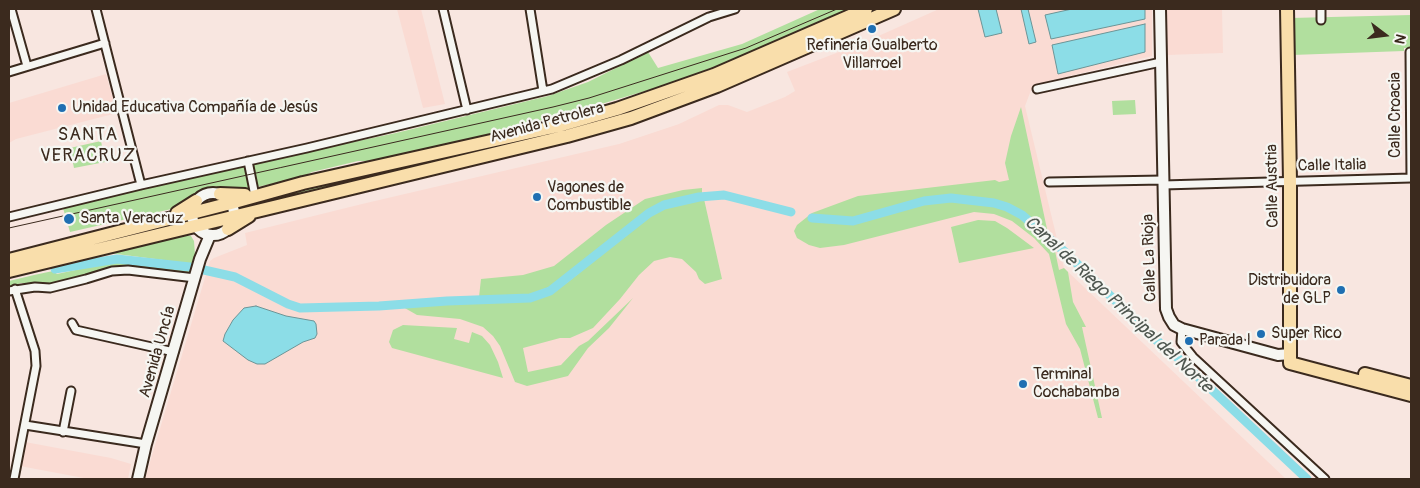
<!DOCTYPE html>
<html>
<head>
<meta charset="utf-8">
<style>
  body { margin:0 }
  #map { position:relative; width:1420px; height:488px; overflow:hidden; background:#f8e6e0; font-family:Pangolin,sans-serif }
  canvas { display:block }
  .frame { position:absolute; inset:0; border:10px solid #3b2a1e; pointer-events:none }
  .north { position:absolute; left:1360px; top:10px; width:50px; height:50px; -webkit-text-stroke:4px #f6f6f2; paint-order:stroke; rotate:105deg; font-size:14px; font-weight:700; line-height:20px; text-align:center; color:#3b2a1e }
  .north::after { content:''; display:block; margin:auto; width:18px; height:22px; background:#3b2a1e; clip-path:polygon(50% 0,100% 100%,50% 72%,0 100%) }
</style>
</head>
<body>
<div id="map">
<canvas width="1420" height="488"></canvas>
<div class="frame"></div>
<div class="north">N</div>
</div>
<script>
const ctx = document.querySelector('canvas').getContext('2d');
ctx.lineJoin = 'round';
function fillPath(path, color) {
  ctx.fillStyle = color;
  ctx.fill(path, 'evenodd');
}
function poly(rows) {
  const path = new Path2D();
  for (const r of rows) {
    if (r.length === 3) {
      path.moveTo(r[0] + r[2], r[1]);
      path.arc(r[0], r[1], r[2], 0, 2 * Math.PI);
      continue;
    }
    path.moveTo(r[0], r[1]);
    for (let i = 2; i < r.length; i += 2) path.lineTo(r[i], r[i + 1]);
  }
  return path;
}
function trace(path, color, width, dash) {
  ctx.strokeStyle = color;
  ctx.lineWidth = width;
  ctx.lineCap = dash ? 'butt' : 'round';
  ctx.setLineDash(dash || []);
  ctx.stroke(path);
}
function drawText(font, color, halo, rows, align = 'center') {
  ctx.font = font + ' Pangolin,sans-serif';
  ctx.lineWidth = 4.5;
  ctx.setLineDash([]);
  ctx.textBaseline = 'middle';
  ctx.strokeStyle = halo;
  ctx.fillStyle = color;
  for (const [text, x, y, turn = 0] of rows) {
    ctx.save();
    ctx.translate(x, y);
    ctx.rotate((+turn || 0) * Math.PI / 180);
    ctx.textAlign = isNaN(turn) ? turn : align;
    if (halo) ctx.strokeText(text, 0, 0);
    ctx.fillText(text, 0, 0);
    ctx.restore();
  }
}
fillPath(poly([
  [397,9,421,9,445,104,423,108],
  [939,9,1152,9,1152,56,1033,85,1025,106,1064,268,1286,479,145,479,210,261,214,258,247,245,245,233,362,204,619,144,679,124,719,105,728,105,747,112,785,97,795,91,787,72,865,42],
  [1178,9,1222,9,1223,53,1167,55,1167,10],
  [106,74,117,113,16,139,9,143,9,103],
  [25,442,111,458,131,464,128,479,89,479,20,466]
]), '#fadbd3');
fillPath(poly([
  [820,9,850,9,746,55,662,86,581,110,484,135,372,161,358,161,312,172,300,178,232,192,217,190,211,191,199,194,176,208,70,232,63,208,230,168,396,133,548,96,588,82,648,52,658,68,742,44],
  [876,9,885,9,718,82,588,126,238,210,238,208,289,192,486,146,798,43],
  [1411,15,1411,48,1404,48,1404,51,1292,55,1291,18],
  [1135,100,1136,114,1113,115,1112,101],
  [1021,107,1050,243,1054,246,1059,270,1064,268,1068,272,1073,302,1086,327,1082,327,1102,418,1098,418,1080,349,1066,324,1049,254,1034,238,1012,221,994,214,974,212,844,245,820,248,809,245,797,238,794,231,797,225,812,213,858,196,995,180,999,182,1009,180,1005,163,1011,136],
  [101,141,105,162,74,168,70,148],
  [702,188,702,194,676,199,658,205,641,215,573,272,552,286,531,294,479,297,481,279,523,275,554,266,606,225,645,199,683,190],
  [704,199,722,279,705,284,699,279,696,272,682,259,670,257,654,261,639,275,620,299,593,328,570,338,560,338,523,348,528,372,561,365,579,346,588,341,633,298,609,328,588,348,568,376,527,386,515,382,500,346,493,336,483,327,460,319,417,315,403,307,532,300,548,295,568,282,650,216,666,207],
  [978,220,995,221,1007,228,1034,248,959,263,951,227],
  [185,235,191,236,194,241,195,255,194,264,109,253],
  [117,261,192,270,192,273,120,266,108,267,77,278,51,284,21,283,9,287,9,281,34,275,53,271,57,274],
  [403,325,457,328,454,339,469,343,472,332,482,336,490,345,498,362,503,378,392,348,389,342,393,330]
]), '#b1df9e');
const water = poly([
  [978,9,996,9,1002,33,985,37,978,9],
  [1021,9,1028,9,1036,42,1029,44,1021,9],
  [1072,9,1145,9,1145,19,1051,39,1045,15,1072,9],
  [1145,24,1145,52,1058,74,1052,45,1145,24],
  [256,306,286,316,314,321,316,324,317,334,315,338,303,342,265,364,257,364,248,360,223,341,225,334,233,320,244,308,256,306]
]);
fillPath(water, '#8cdde7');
trace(water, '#6c9597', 1);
trace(poly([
  [812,218,853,221,924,201,951,198,994,203,1007,207,1022,215,1066,253,1155,339,1179,359,1307,479],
  [55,269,117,259,190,267],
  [204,270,235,277,288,304,300,308,379,306,447,301,530,298,550,291,649,213,664,205,699,197,724,195,791,212]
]), '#8cdde7', 9);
const street = poly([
  [11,9,27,66],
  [96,9,141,185],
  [443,9,467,110],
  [530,9,543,91],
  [1321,9,1321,20],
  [9,72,105,43],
  [1037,89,1161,62],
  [248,161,255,196],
  [1411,178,1410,52,1411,52],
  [1049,182,1163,180],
  [1163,185,1411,178],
  [9,217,141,185,307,148,552,89,621,60,709,17,735,9],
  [9,291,35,287,50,288,86,279,112,271,128,270,195,278],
  [72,323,76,330,174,352],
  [1182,329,1181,342,1193,357,1325,479],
  [25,425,146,444],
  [63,432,71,391],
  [14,479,36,366,35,351,15,289]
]);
const secondary = poly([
  [1160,9,1166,309,1169,317,1174,325,1182,329,1278,355,1290,354],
  [213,214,21],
  [138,479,146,444,200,259,210,235]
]);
const highway = poly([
  [1287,9,1290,181,1290,363,1411,395],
  [220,194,245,195],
  [177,213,196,201],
  [228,229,249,216],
  [9,260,231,203,303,183,558,126,617,109,714,75,866,9],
  [9,271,567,136,631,118,717,86,894,9],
  [1365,374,1411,386]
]);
trace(street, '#3b2a1e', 11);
trace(secondary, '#3b2a1e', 14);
trace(highway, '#3b2a1e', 16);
trace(street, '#f6f6f2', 7);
trace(secondary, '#f6f6f2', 10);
trace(highway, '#f9deab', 12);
trace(poly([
  [9,228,553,107,589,98,746,48,837,9]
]), '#3b2a1e', 1);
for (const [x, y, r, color] of [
  [872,29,5,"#1f6fb2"],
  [62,108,5,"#1f6fb2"],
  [537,197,5,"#1f6fb2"],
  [69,219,6,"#1f6fb2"],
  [1341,290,5,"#1f6fb2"],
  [1261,334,5,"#1f6fb2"],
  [1189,341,5,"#1f6fb2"],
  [1023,384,5,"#1f6fb2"]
]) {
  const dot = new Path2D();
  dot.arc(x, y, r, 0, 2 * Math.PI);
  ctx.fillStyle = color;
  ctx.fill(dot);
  trace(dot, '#f6f6f2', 2);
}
drawText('16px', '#3b2a1e', '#f6f6f2', [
  ["Refinería Gualberto",872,46,"center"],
  ["Villarroel",872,64,"center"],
  ["Unidad Educativa Compañía de Jesús",72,108],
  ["Vagones de",547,188],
  ["Combustible",547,206],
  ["Santa Veracruz",80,219],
  ["Distribuidora",1331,281,"right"],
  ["de GLP",1331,299,"right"],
  ["Super Rico",1271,334],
  ["Parada I",1199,341],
  ["Terminal",1033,375],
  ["Cochabamba",1033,393]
], 'left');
drawText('16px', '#3b2a1e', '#f6f6f2', [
  ["Calle Croacia",1396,115,-90],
  ["Avenida Petrolera",547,123,-15],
  ["Calle Italia",1332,166,-1],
  ["Calle Austria",1273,186,-91],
  ["Calle La Rioja",1150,258,-92],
  ["Avenida Uncía",158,352,-74]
]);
ctx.letterSpacing = '1px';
drawText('18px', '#3b2a1e', '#f6f6f2', [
  ["SANTA",88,135],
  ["VERACRUZ",88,156]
]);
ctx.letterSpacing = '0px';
drawText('italic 18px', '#4f5750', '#f6f6f2', [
  ["Canal de Riego Principal del Norte",1118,305,43]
]);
</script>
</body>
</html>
